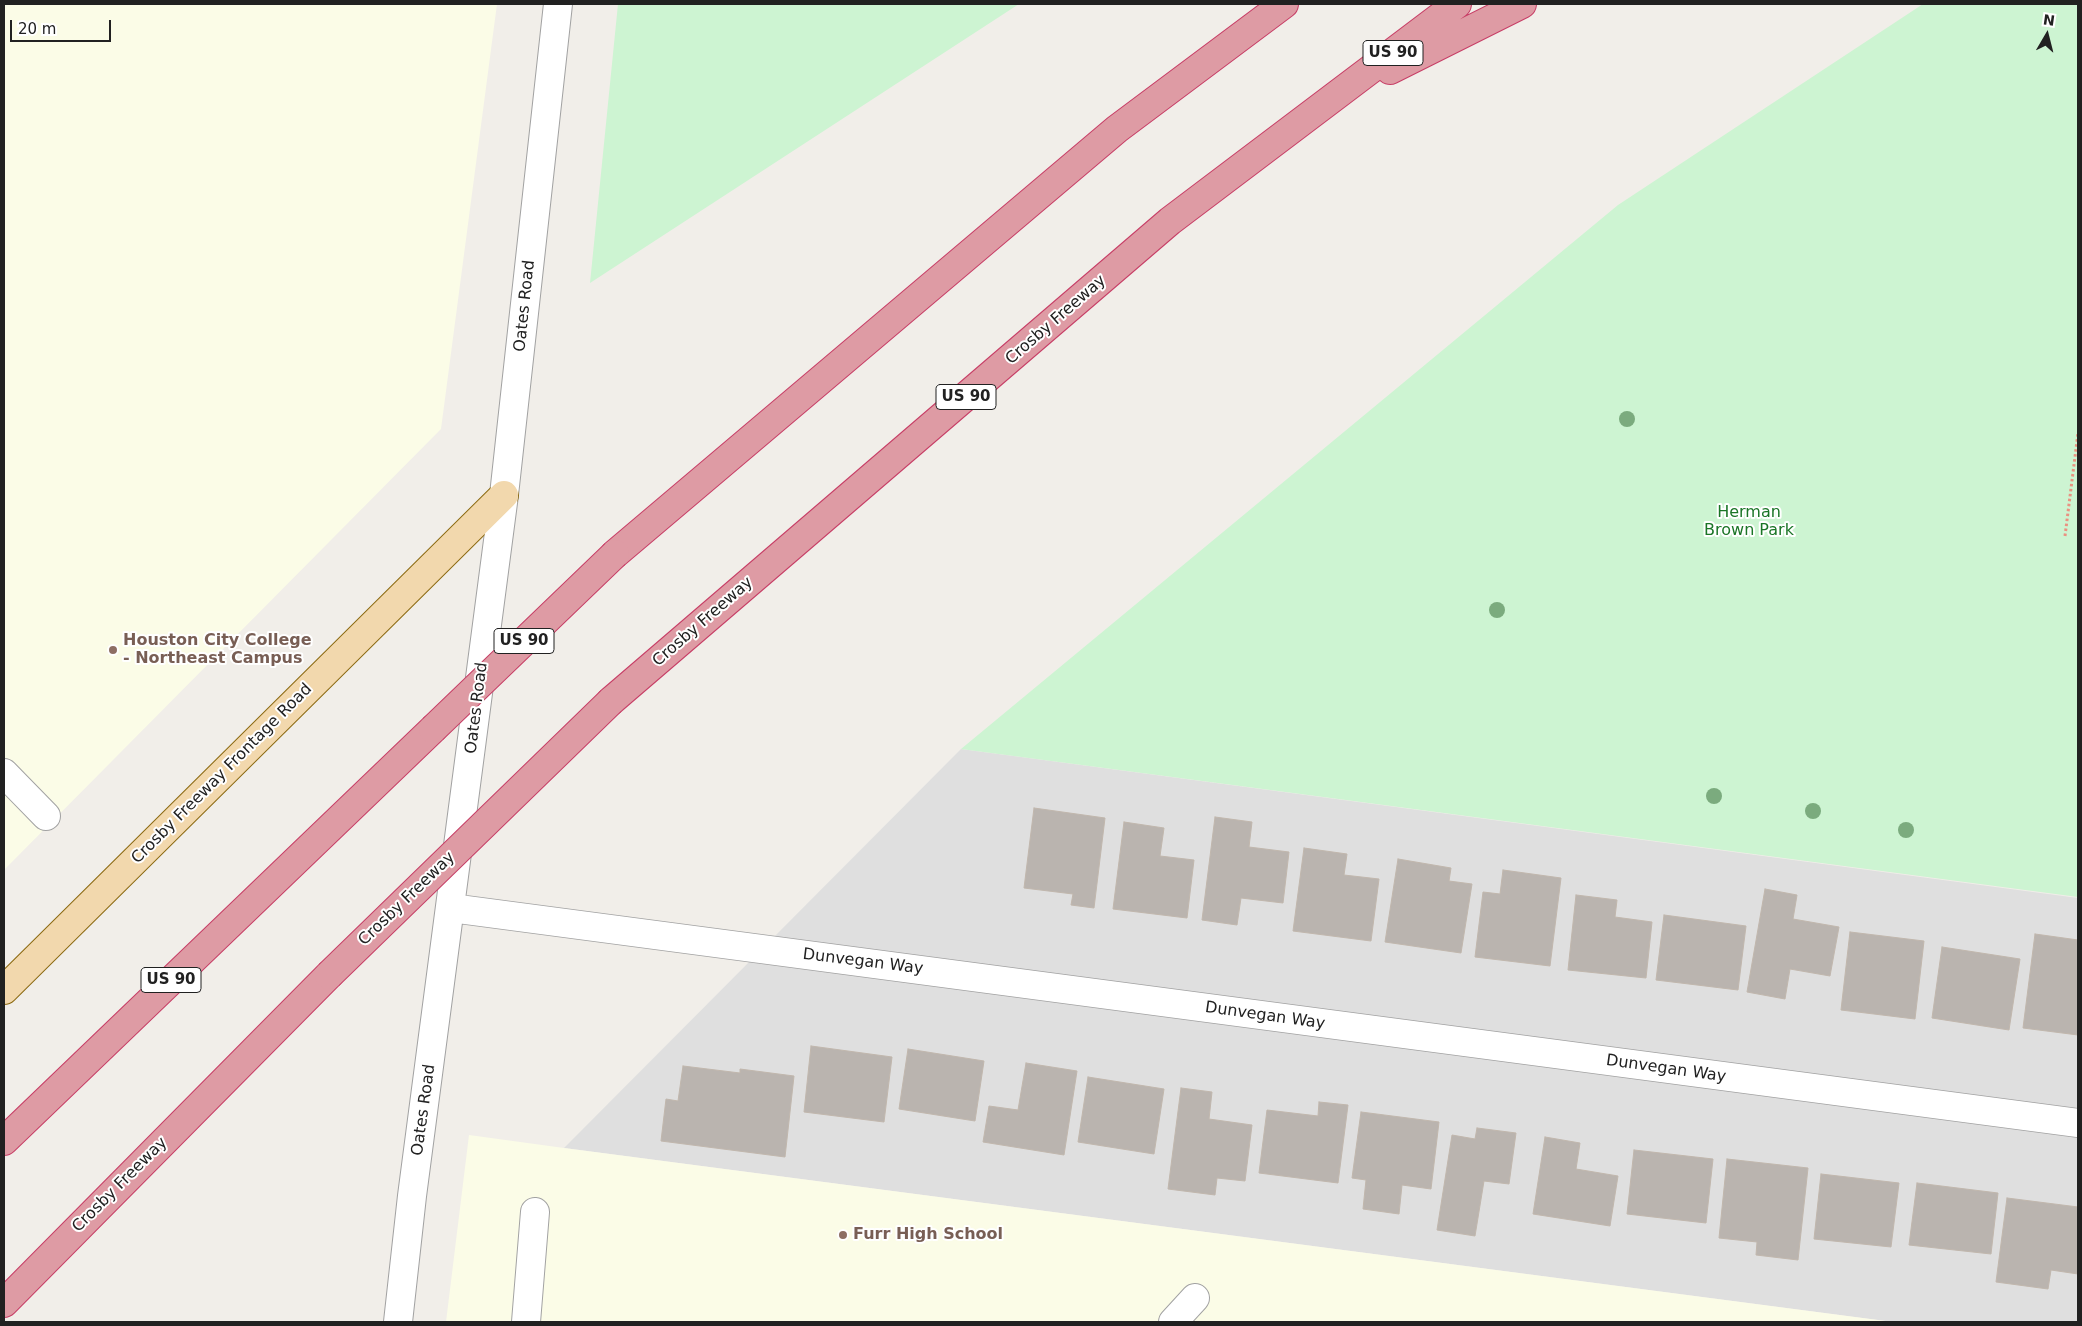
<!DOCTYPE html>
<html>
<head>
<meta charset="utf-8">
<style>
  body { margin:0 }
  #map { position:relative; width:2082px; height:1326px; overflow:hidden; background:#f1eee9; font-family:"DejaVu Sans",sans-serif }
  canvas { display:block }
  .frame { position:absolute; inset:0; border:5px solid #212121; pointer-events:none }
  .north { position:absolute; left:2022px; top:10px; width:50px; height:50px; -webkit-text-stroke:4px #fff; paint-order:stroke; rotate:8deg; font-size:14px; font-weight:700; line-height:20px; text-align:center; color:#212121 }
  .north::after { content:''; display:block; margin:auto; width:18px; height:22px; background:#212121; clip-path:polygon(50% 0,100% 100%,50% 72%,0 100%) }
  .scale { position:absolute; left:10px; top:20px; width:101px; height:22px; box-sizing:border-box; border:2px solid #212121; border-top:0; padding-left:6px; font-size:15px; line-height:18px; white-space:nowrap; color:#212121; -webkit-text-stroke:4px #fff; paint-order:stroke }
</style>
</head>
<body>
<div id="map">
<canvas width="2082" height="1326"></canvas>
<div class="frame"></div>
<div class="north">N</div>
<div class="scale">20 m</div>
</div>
<script>
const ctx = document.querySelector('canvas').getContext('2d');
ctx.lineJoin = 'round';
function fillPath(path, color) {
  ctx.fillStyle = color;
  ctx.fill(path, 'evenodd');
}
function poly(rows) {
  const path = new Path2D();
  for (const r of rows) {
    path.moveTo(r[0], r[1]);
    for (let i = 2; i < r.length; i += 2) path.lineTo(r[i], r[i + 1]);
  }
  return path;
}
function trace(path, color, width, dash) {
  ctx.strokeStyle = color;
  ctx.lineWidth = width;
  ctx.lineCap = dash ? 'butt' : 'round';
  ctx.setLineDash(dash || []);
  ctx.stroke(path);
}
function drawText(font, color, halo, rows, align = 'center') {
  ctx.font = font + ' "DejaVu Sans",sans-serif';
  ctx.lineWidth = 4;
  ctx.setLineDash([]);
  ctx.textBaseline = 'middle';
  ctx.strokeStyle = halo;
  ctx.fillStyle = color;
  for (const [text, x, y, turn = 0] of rows) {
    ctx.save();
    ctx.translate(x, y);
    ctx.rotate((+turn || 0) * Math.PI / 180);
    ctx.textAlign = isNaN(turn) ? turn : align;
    if (halo) ctx.strokeText(text, 0, 0);
    ctx.fillText(text, 0, 0);
    ctx.restore();
  }
}
fillPath(poly([
  [961,749,2078,898,2078,1322,1893,1322,564,1148]
]), '#dfdfdf');
fillPath(poly([
  [4,4,497,4,441,429,4,870],
  [469,1135,564,1148,1893,1322,446,1322]
]), '#fbfce7');
fillPath(poly([
  [618,4,1019,4,590,283],
  [1923,4,2078,4,2078,897,961,749,1618,205]
]), '#cdf4d2');
const building = poly([
  [1034,808,1105,818,1094,908,1071,905,1073,894,1024,888,1034,808],
  [1215,817,1252,822,1249,847,1289,852,1283,903,1241,898,1237,925,1202,920,1215,817],
  [1124,822,1164,828,1160,856,1194,860,1187,918,1113,909,1124,822],
  [1304,848,1347,854,1344,875,1379,879,1371,941,1293,931,1304,848],
  [1398,859,1451,868,1449,881,1472,884,1461,953,1385,942,1398,859],
  [1503,870,1561,878,1550,966,1475,957,1483,892,1500,894,1503,870],
  [1765,889,1797,895,1793,919,1839,927,1830,976,1790,969,1785,999,1747,992,1765,889],
  [1576,895,1617,900,1615,917,1652,922,1646,978,1568,970,1576,895],
  [1664,915,1746,926,1738,990,1656,980,1664,915],
  [1850,932,1924,941,1915,1019,1841,1010,1850,932],
  [2035,934,2078,940,2078,1035,2023,1028,2035,934],
  [1942,947,2020,959,2009,1030,1932,1018,1942,947],
  [811,1046,892,1057,884,1122,804,1112,811,1046],
  [908,1049,984,1061,975,1121,899,1109,908,1049],
  [1026,1063,1077,1071,1064,1155,983,1142,989,1106,1018,1110,1026,1063],
  [683,1066,740,1073,740,1069,794,1076,785,1157,661,1141,666,1099,678,1101,683,1066],
  [1088,1077,1164,1089,1154,1154,1078,1142,1088,1077],
  [1181,1088,1212,1092,1209,1119,1252,1125,1245,1181,1217,1178,1215,1195,1168,1189,1181,1088],
  [1319,1102,1348,1105,1338,1183,1259,1173,1267,1110,1318,1116,1319,1102],
  [1361,1112,1439,1122,1431,1189,1402,1185,1399,1214,1363,1209,1366,1180,1352,1178,1361,1112],
  [1477,1128,1516,1133,1509,1184,1484,1181,1475,1236,1437,1230,1452,1135,1475,1139,1477,1128],
  [1545,1137,1580,1143,1576,1169,1618,1176,1610,1226,1533,1214,1545,1137],
  [1634,1150,1713,1159,1706,1223,1627,1214,1634,1150],
  [1727,1159,1808,1168,1798,1260,1756,1255,1757,1242,1719,1238,1727,1159],
  [1821,1174,1899,1183,1891,1247,1814,1239,1821,1174],
  [1917,1183,1998,1193,1991,1254,1909,1245,1917,1183],
  [2007,1198,2078,1207,2078,1274,2051,1270,2048,1289,1996,1282,2007,1198]
]);
fillPath(building, '#bab4af');
trace(building, '#c1b7ad', 1);
const minor = poly([
  [4,773,46,816],
  [451,908,2078,1123],
  [398,1322,412,1196,504,495,558,4],
  [526,1322,535,1212],
  [1173,1322,1195,1298]
]);
const major = poly([
  [4,990,504,495]
]);
const highway = poly([
  [1390,70,1522,4],
  [615,554,1117,129,1284,4],
  [611,701,1170,221,1457,4],
  [4,1141,433,729],
  [4,1303,329,975]
]);
trace(minor, '#a2a2a2', 30);
trace(major, '#8c6a12', 30);
trace(highway, '#c73e66', 30);
trace(poly([
  [2065,536,2078,433]
]), '#ea9181', 3, [2.5, 2.5]);
trace(minor, '#fff', 28);
trace(major, '#f2d8ad', 28);
trace(highway, '#de9ba4', 28);
const highwayBridge = poly([
  [433,729,615,554],
  [329,975,611,701]
]);
trace(highwayBridge, '#c73e66', 30, []);
trace(highwayBridge, '#de9ba4', 28);
ctx.fillStyle = '#7bab7e';
for (const [x, y] of [
  [1627,419],
  [1497,610],
  [1714,796],
  [1813,811],
  [1906,830]
]) {
  ctx.beginPath();
  ctx.arc(x, y, 8, 0, 2 * Math.PI);
  ctx.fill();
}
for (const [x, y, r, color] of [
  [113,650,5,"#8d6e63"],
  [843,1235,5,"#8d6e63"]
]) {
  const dot = new Path2D();
  dot.arc(x, y, r, 0, 2 * Math.PI);
  ctx.fillStyle = color;
  ctx.fill(dot);
  trace(dot, '#fff', 2);
}
for (const [x, y, w] of [
  [1393,53,60],
  [966,397,60],
  [524,641,60],
  [171,980,60]
]) {
  const box = new Path2D();
  box.roundRect(x - w / 2, y - 12.5, w, 25, 4);
  ctx.fillStyle = '#fff';
  ctx.fill(box);
  trace(box, '#212121', 1);
}
drawText('bold 15px', '#212121', null, [
  ["US 90",1393,53],
  ["US 90",966,397],
  ["US 90",524,641],
  ["US 90",171,980]
]);
drawText('16px', '#212121', '#fff', [
  ["Oates Road",525,306,-84],
  ["Crosby Freeway",1056,320,-41],
  ["Crosby Freeway",703,622,-41],
  ["Oates Road",477,708,-83],
  ["Crosby Freeway Frontage Road",222,774,-45],
  ["Crosby Freeway",407,899,-44],
  ["Dunvegan Way",863,962,7],
  ["Dunvegan Way",1265,1016,8],
  ["Dunvegan Way",1666,1069,8],
  ["Oates Road",424,1110,-82],
  ["Crosby Freeway",120,1185,-45]
]);
drawText('16px', '#1a7526', '#fff', [
  ["Herman",1749,513],
  ["Brown Park",1749,531]
]);
drawText('bold 16px', '#785e54', '#fff', [
  ["Houston City College",123,641],
  ["- Northeast Campus",123,659],
  ["Furr High School",853,1235]
], 'left');
</script>
</body>
</html>
